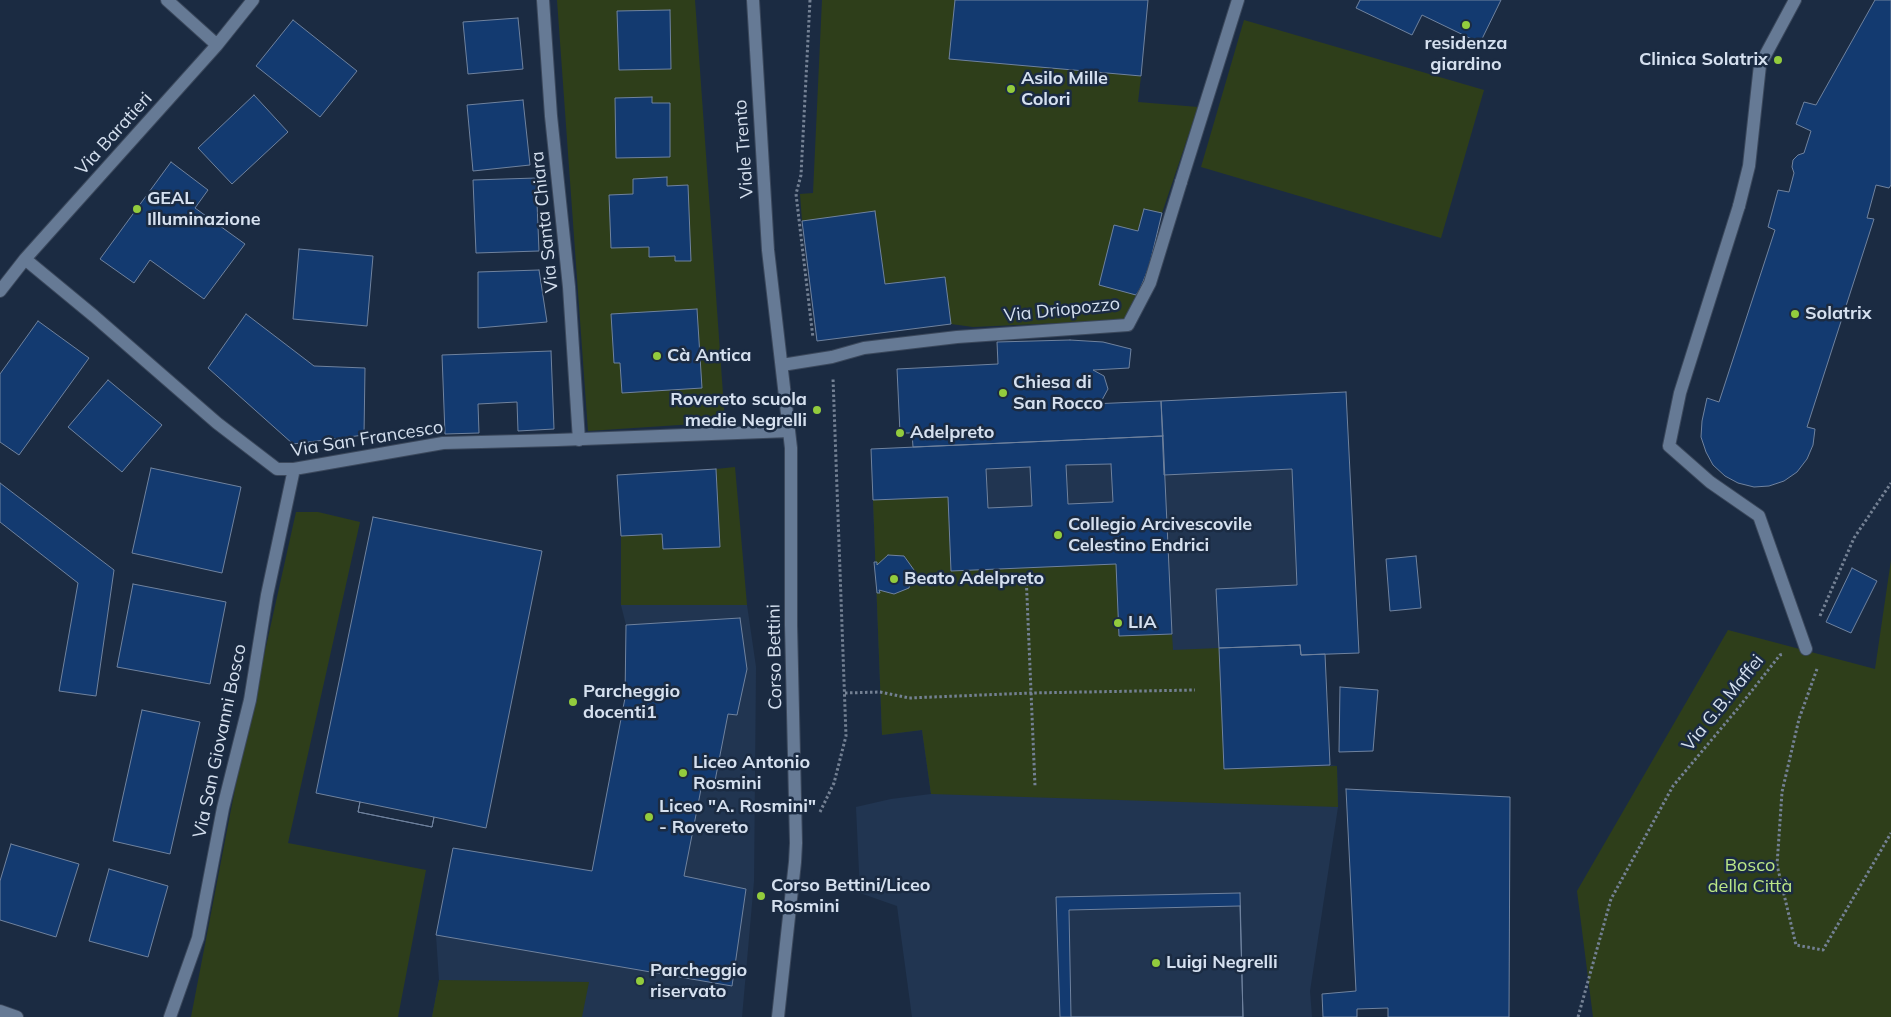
<!DOCTYPE html>
<html>
<head>
<meta charset="utf-8">
<style>
  body { margin:0 }
  canvas { display:block; background:#1b2b42 }
</style>
</head>
<body>
<canvas width="1891" height="1017"></canvas>
<script>
const ctx = document.querySelector('canvas').getContext('2d');
ctx.lineJoin = 'round';
function fillPath(path, color) {
  ctx.fillStyle = color;
  ctx.fill(path, 'evenodd');
}
function poly(rows) {
  const path = new Path2D();
  for (const r of rows) {
    path.moveTo(r[0], r[1]);
    for (let i = 2; i < r.length; i += 2) path.lineTo(r[i], r[i + 1]);
  }
  return path;
}
function trace(path, color, width, dash) {
  ctx.strokeStyle = color;
  ctx.lineWidth = width;
  ctx.lineCap = dash ? 'butt' : 'round';
  ctx.setLineDash(dash || []);
  ctx.stroke(path);
}
function drawText(font, color, halo, rows, align = 'center') {
  ctx.font = font + ' Mulish,sans-serif';
  ctx.lineWidth = 5;
  ctx.setLineDash([]);
  ctx.textBaseline = 'middle';
  ctx.strokeStyle = halo;
  ctx.fillStyle = color;
  for (const [text, x, y, turn = 0] of rows) {
    ctx.save();
    ctx.translate(x, y);
    ctx.rotate((+turn || 0) * Math.PI / 180);
    ctx.textAlign = isNaN(turn) ? turn : align;
    if (halo) ctx.strokeText(text, 0, 0);
    ctx.fillText(text, 0, 0);
    ctx.restore();
  }
}
fillPath(poly([
  [1346,392,1359,653,1325,655,1330,765,1337,766,1338,807,1310,991,1312,1017,912,1017,897,906,860,893,856,807,891,799,931,794,922,730,882,735,871,449,1162,436,1161,401],
  [621,605,747,605,756,667,754,881,742,1017,432,1017,439,980,436,935,453,848,592,870,625,698,626,625]
]), '#213551');
fillPath(poly([
  [557,0,695,0,725,422,588,431],
  [822,0,955,0,950,59,1141,76,1138,102,1198,107,1162,213,1144,209,1138,231,1114,226,1099,285,1136,295,1124,320,973,327,951,324,945,277,885,284,875,212,802,221,800,194,813,193],
  [1244,20,1484,90,1441,238,1201,167],
  [735,467,747,605,621,605,621,536,662,534,663,549,720,547,716,469],
  [948,497,951,571,1116,564,1119,636,1172,634,1173,650,1219,648,1224,769,1337,766,1338,807,931,794,922,730,882,735,873,500],
  [296,512,318,512,360,522,288,843,426,870,398,1017,191,1017,240,763],
  [1891,560,1891,1017,1593,1017,1577,891,1728,630,1875,669],
  [439,980,589,982,582,1017,432,1017]
]), '#2e3e1a');
const building = poly([
  [955,0,1148,0,1141,76,949,59,955,0],
  [1360,0,1501,0,1480,43,1422,15,1412,35,1356,8,1360,0],
  [1875,0,1891,0,1891,185,1889,188,1876,185,1867,218,1874,219,1807,427,1815,429,1813,445,1807,459,1797,472,1784,481,1769,486,1754,487,1738,483,1725,476,1713,465,1706,452,1701,437,1702,421,1707,398,1719,402,1775,230,1768,227,1778,190,1789,192,1794,173,1792,167,1793,160,1798,155,1804,153,1811,131,1796,124,1804,102,1816,105,1875,0],
  [670,10,671,69,619,70,617,11,670,10],
  [518,18,523,69,468,74,463,22,518,18],
  [293,20,357,71,320,117,256,66,293,20],
  [254,95,288,132,232,184,198,148,254,95],
  [652,97,652,103,670,103,670,157,616,158,615,98,652,97],
  [523,100,530,165,473,171,467,105,523,100],
  [171,162,208,190,195,208,245,244,204,299,150,260,134,283,100,259,171,162],
  [667,177,667,186,688,185,691,261,675,261,675,256,649,257,649,247,611,248,609,195,633,194,633,179,667,177],
  [536,178,539,251,476,253,473,180,536,178],
  [1144,209,1162,213,1149,267,1140,289,1136,295,1099,285,1114,225,1138,231,1144,209],
  [875,211,885,284,945,277,951,324,817,341,802,221,875,211],
  [299,249,373,256,367,326,293,319,299,249],
  [539,270,547,322,478,328,478,272,539,270],
  [697,309,702,388,622,393,620,363,614,363,611,314,697,309],
  [246,314,314,366,365,368,364,435,293,444,208,368,246,314],
  [38,321,89,358,19,455,0,442,0,374,38,321],
  [1070,340,1103,342,1131,349,1129,368,1093,370,1104,376,1108,389,1102,400,1091,404,1161,401,1163,436,913,447,912,433,900,433,897,369,998,364,997,342,1070,340],
  [551,351,554,429,518,431,517,402,478,404,479,433,445,434,442,355,551,351],
  [108,380,162,425,122,472,68,427,108,380],
  [1346,392,1359,653,1301,655,1300,645,1219,648,1216,589,1297,585,1292,469,1164,475,1161,401,1346,392],
  [1163,436,1172,634,1119,636,1116,564,951,571,948,497,873,500,871,449,1163,436],
  [1111,464,1113,502,1068,504,1066,465,1111,464],
  [1030,467,1032,506,988,508,986,469,1030,467],
  [151,468,241,487,222,573,132,553,151,468],
  [716,469,720,547,663,549,662,534,621,536,617,475,716,469],
  [0,483,114,570,96,696,59,691,78,583,0,522,0,483],
  [373,517,542,551,486,828,434,817,432,827,358,812,360,802,316,793,373,517],
  [888,555,904,556,914,570,909,588,894,594,879,590,880,593,877,593,874,562,877,562,877,565,888,555],
  [1416,556,1421,608,1390,611,1386,559,1416,556],
  [1852,568,1877,581,1851,633,1826,622,1852,568],
  [133,584,226,602,210,684,117,667,133,584],
  [740,618,747,669,737,715,728,714,714,786,702,784,684,876,746,889,732,986,436,935,453,848,592,871,625,698,626,625,740,618],
  [1300,645,1301,655,1325,654,1330,765,1224,769,1219,648,1300,645],
  [1340,687,1378,690,1373,751,1339,752,1340,687],
  [142,710,200,722,170,854,113,841,142,710],
  [1346,789,1510,797,1509,1017,1388,1017,1388,1008,1357,1009,1357,1017,1323,1017,1322,994,1356,991,1346,789],
  [360,802,434,817,432,827,358,812,360,802],
  [11,844,79,864,56,937,0,920,0,881,11,844],
  [109,869,168,886,148,957,89,941,109,869],
  [1240,893,1243,1017,1060,1017,1056,897,1240,893],
  [1240,906,1243,1017,1071,1017,1069,910,1240,906]
]);
fillPath(building, '#133a70');
trace(building, '#6f829e', 1);
const service = poly([
  [543,0,551,116,569,287,579,440],
  [1739,206,1680,393,1669,446,1710,482,1759,516,1806,649]
]);
const pedestrian = poly([
  [1181,182,1238,0]
]);
const minor = poly([
  [167,0,217,45],
  [753,0,768,250,791,448,791,625,796,843,795,862,778,1017],
  [1739,206,1749,166,1760,65,1795,0],
  [25,259,94,316,217,423,277,469,294,469,443,443,557,440,789,431],
  [0,291,25,259,217,45,253,0],
  [782,365,832,357,864,348,957,337,1128,325,1150,283,1181,182],
  [0,1011,17,1017],
  [170,1017,198,938,223,808,250,700,267,595,294,469]
]);
trace(service, '#3b485c', 14);
trace(pedestrian, '#3b485c', 14);
trace(minor, '#3b485c', 14);
trace(poly([
  [810,0,801,175,796,194,813,338],
  [1026,573,1035,786],
  [1820,616,1854,538,1891,483],
  [1817,669,1799,719,1782,792,1777,865,1796,945,1823,950,1891,833],
  [845,693,880,692,909,698,1031,693,1195,690],
  [820,812,834,783,846,736,833,378],
  [1578,1017,1611,899,1673,786,1739,707,1780,655,1784,654]
]), '#748194', 3, [2.5, 2.5]);
trace(service, '#667a95', 12);
trace(pedestrian, '#667a95', 12);
trace(minor, '#667a95', 12);
for (const [x, y, r, color] of [
  [1466,25,5,"#93cc3d"],
  [1778,60,5,"#93cc3d"],
  [1011,89,5,"#93cc3d"],
  [137,209,5,"#93cc3d"],
  [1795,314,5,"#93cc3d"],
  [657,356,5,"#93cc3d"],
  [1003,393,5,"#93cc3d"],
  [817,410,5,"#93cc3d"],
  [900,433,5,"#93cc3d"],
  [1058,535,5,"#93cc3d"],
  [894,579,5,"#93cc3d"],
  [1118,623,5,"#93cc3d"],
  [573,702,5,"#93cc3d"],
  [683,773,5,"#93cc3d"],
  [649,817,5,"#93cc3d"],
  [761,896,5,"#93cc3d"],
  [1156,963,5,"#93cc3d"],
  [640,981,5,"#93cc3d"]
]) {
  const dot = new Path2D();
  dot.arc(x, y, r, 0, 2 * Math.PI);
  ctx.fillStyle = color;
  ctx.fill(dot);
  trace(dot, '#1b2b42', 2);
}
drawText('bold 18px', '#d5e0ef', '#1b2b42', [
  ["residenza",1466,44,"center"],
  ["giardino",1466,65,"center"],
  ["Clinica Solatrix",1768,60,"right"],
  ["Asilo Mille",1021,79],
  ["Colori",1021,100],
  ["GEAL",147,199],
  ["Illuminazione",147,220],
  ["Solatrix",1805,314],
  ["Cà Antica",667,356],
  ["Chiesa di",1013,383],
  ["San Rocco",1013,404],
  ["Rovereto scuola",807,400,"right"],
  ["medie Negrelli",807,421,"right"],
  ["Adelpreto",910,433],
  ["Collegio Arcivescovile",1068,525],
  ["Celestino Endrici",1068,546],
  ["Beato Adelpreto",904,579],
  ["LIA",1128,623],
  ["Parcheggio",583,692],
  ["docenti1",583,713],
  ["Liceo Antonio",693,763],
  ["Rosmini",693,784],
  ["Liceo \"A. Rosmini\"",659,807],
  ["- Rovereto",659,828],
  ["Corso Bettini/Liceo",771,886],
  ["Rosmini",771,907],
  ["Luigi Negrelli",1166,963],
  ["Parcheggio",650,971],
  ["riservato",650,992]
], 'left');
drawText('18px', '#d5e0ef', '#1b2b42', [
  ["Via Baratieri",114,134,-48],
  ["Viale Trento",744,149,-94],
  ["Via Santa Chiara",545,222,-96],
  ["Via Driopozzo",1062,310,-6],
  ["Via San Francesco",367,439,-9],
  ["Corso Bettini",775,657,-91],
  ["Via G.B.Maffei",1723,703,-51],
  ["Via San Giovanni Bosco",220,741,-78]
]);
drawText('18px', '#bbe787', '#1b2b42', [
  ["Bosco",1750,866],
  ["della Città",1750,887]
]);
</script>
</body>
</html>
